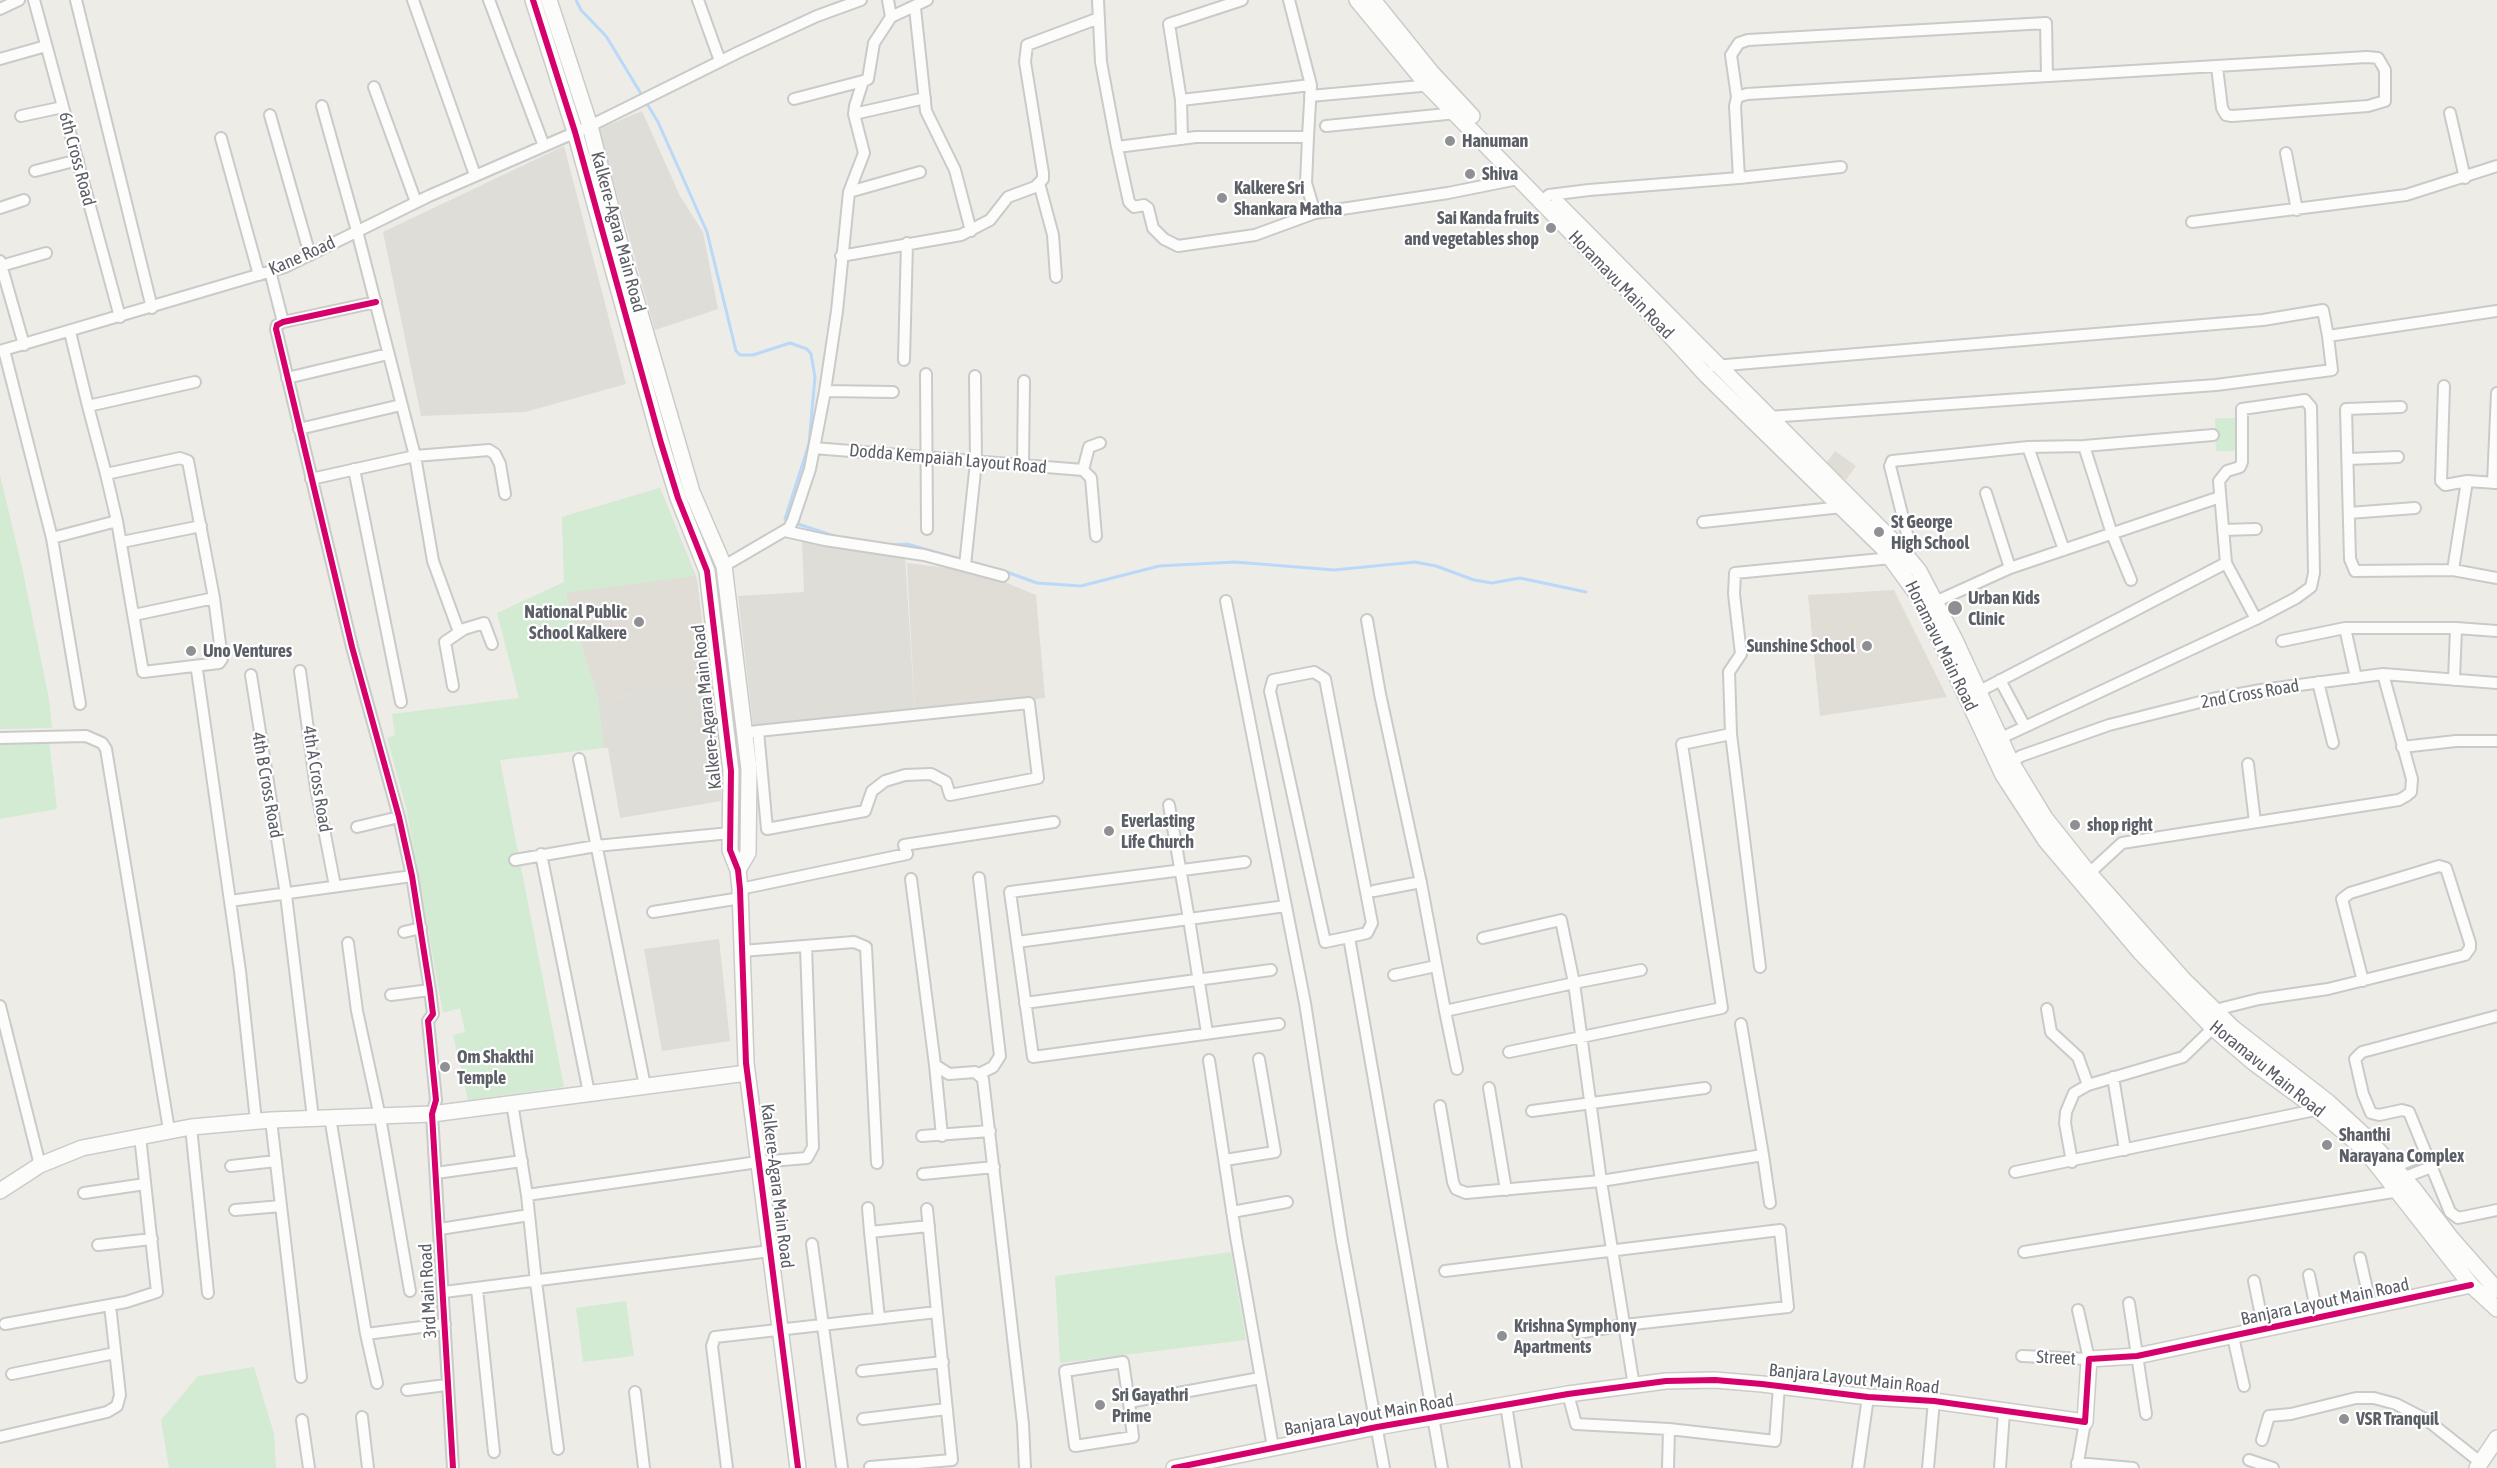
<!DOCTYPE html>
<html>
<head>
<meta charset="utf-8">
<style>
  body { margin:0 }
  canvas { display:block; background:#edece7 }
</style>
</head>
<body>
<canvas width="2497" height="1468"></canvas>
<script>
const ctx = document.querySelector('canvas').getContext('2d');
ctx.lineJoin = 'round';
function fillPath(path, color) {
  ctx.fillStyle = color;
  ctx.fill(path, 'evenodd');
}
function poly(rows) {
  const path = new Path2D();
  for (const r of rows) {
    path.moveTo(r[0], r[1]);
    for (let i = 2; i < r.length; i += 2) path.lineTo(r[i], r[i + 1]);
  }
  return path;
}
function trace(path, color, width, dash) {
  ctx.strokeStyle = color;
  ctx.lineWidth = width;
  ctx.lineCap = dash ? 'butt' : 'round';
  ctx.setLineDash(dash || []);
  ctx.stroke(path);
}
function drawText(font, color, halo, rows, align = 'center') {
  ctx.font = font + ' "Asap Condensed",sans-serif';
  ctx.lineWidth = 4.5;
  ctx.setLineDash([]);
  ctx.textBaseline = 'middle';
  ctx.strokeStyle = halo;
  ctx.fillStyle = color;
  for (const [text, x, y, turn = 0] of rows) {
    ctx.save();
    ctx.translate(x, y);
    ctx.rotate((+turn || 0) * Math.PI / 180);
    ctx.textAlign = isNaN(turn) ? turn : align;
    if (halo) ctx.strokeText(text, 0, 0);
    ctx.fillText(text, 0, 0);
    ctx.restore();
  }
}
fillPath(poly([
  [642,111,680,196,703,232,718,309,655,330,599,129],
  [564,146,626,384,525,412,421,416,383,232],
  [802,542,905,556,915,714,754,734,738,596,804,592],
  [710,686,721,761,721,801,620,818,608,748,603,748,598,699],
  [719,939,730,1041,662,1051,644,949]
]), '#deddd8');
fillPath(poly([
  [1835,451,1856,466,1846,480,1825,465],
  [660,488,697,579,710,686,598,699,565,592,562,517],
  [907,563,980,572,1036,595,1045,698,915,714],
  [1894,590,1947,697,1820,716,1808,595]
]), '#dfddd6');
fillPath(poly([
  [2215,418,2240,418,2240,451,2216,451],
  [0,475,22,567,49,699,52,728,0,729],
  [660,488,695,576,565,593,598,699,603,748,500,760,564,1087,468,1100,453,1035,465,1032,460,1008,443,1013,406,807,387,738,395,735,392,714,519,698,497,613,564,582,562,517],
  [49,740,57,809,0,819,0,742],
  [1231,1252,1246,1340,1060,1363,1055,1276],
  [626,1301,634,1356,583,1362,576,1308],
  [254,1367,274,1434,276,1468,169,1468,161,1420,198,1376]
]), '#d3ebd2');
trace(poly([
  [576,0,581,10,606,36,643,97],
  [646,102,658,122,707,232,736,351,740,355,753,355,790,343,807,349,811,354,815,377,809,444,785,519,789,521],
  [795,523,840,538],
  [890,545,907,544,963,560],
  [1004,571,1037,583,1081,586,1159,566,1235,562,1334,570,1415,562,1436,566,1474,580,1492,583,1520,578,1586,592]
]), '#bad9f8', 3);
const street = poly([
  [34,0,120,317],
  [76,0,152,308],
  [413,0,475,175],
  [489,0,544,146],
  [698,0,720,61],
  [888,0,891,17],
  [1098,0,1101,62,1117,147,1196,137,1308,137,1311,85,1289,0],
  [915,8,926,111,955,170,971,231],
  [0,9,19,0],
  [0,59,46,46],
  [374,87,416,202],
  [1310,96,1432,85],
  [1737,97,1731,55,1739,43,1748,40,2046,23,2047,76],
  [794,99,863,81],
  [1181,100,1311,85],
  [322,106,357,231,415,456,433,561,459,632],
  [2450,113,2465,178],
  [854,114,925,98],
  [270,115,310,255],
  [21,116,63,107],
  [1326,126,1457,113],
  [1308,137,1306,183,1315,213,1448,193,1518,179],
  [221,138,259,275],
  [1182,139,1181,100,1169,24,1242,0],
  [1117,147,1129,202,1134,207,1144,205,1148,208,1153,228,1164,239,1178,246,1255,235,1315,213],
  [2286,153,2297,210],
  [35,171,78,160],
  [1739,178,1841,167],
  [1039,183,1053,235,1056,277],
  [849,192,920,172],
  [1541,202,1549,195,1589,190,1739,178,1735,106,1737,97,1747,94,2367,57,2378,58,2385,70,2385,101,2368,106,2232,116,2226,115,2222,108,2217,67],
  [0,208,24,200],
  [2192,222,2406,195,2497,166],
  [841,256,961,235,990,220,1008,197,1035,187,1043,179,1043,173,1025,62,1027,45,1099,18],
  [0,261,24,345],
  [1,266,46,253],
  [270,271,283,322],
  [376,302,283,322,277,325,276,329,352,647,399,817,412,876,430,990,433,1014,428,1021,436,1100,432,1114,453,1468],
  [70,332,88,406,106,474,117,521,143,672,219,663,222,659,214,598,188,461,180,458,106,474],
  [2328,336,2497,311],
  [4,350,52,538,80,704],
  [0,351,285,267,429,196,590,126,739,52,817,16,861,0],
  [904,360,907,243],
  [1714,366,2263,320,2323,310,2328,336,2332,370,2216,385,1769,417],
  [926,374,927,529],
  [287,378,388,354],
  [2444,386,2441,481,2445,485,2467,481,2453,570],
  [825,391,893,392],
  [88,406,195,382],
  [2401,407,2346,409,2350,559,2355,571,2453,570,2497,578],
  [299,429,401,405],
  [2084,446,2112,534,2131,580],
  [2028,447,2064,550],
  [814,448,1083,470],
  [2349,459,2398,457],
  [1023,466,1024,381],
  [354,469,401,702],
  [1083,470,1091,478,1096,536],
  [1083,470,1089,447,1100,443],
  [311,479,415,456,489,450,495,454,500,464,505,494],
  [2467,481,2497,483],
  [2493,483,2497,393],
  [1986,493,2010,568],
  [2349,513,2415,508],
  [1703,522,1842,507],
  [2223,530,2256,529],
  [785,531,825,540,924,555,1003,576],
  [52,538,117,521],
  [122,542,201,526],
  [965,565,976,462,975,376],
  [724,566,789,528,793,520,810,469,825,391,837,311,849,192,864,153,854,114,855,106,863,81,868,79,874,43,891,17,927,0],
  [1226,601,1305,1003,1342,1241,1384,1468],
  [1935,602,2010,568,2220,497],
  [134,615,214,598],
  [1367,620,1380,694,1421,883,1445,1011,1574,983,1601,1181,1634,1386],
  [2345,628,2356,678],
  [2282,641,2345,628,2456,628],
  [197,670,240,971,256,1121],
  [300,671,316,788,335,886],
  [251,675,286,895,313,1118],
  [2000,680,2024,725],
  [2454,680,2456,628,2497,631],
  [2318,682,2333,743],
  [453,686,445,642,464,629,484,623,492,644],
  [1974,694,2226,563],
  [745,733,758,731,1029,703,1038,778,950,795,946,782,931,774,905,775,885,781,872,791,865,811,767,829,758,731],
  [1731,734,1729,672,1741,654,1734,594,1735,573,1892,558,1908,538,1890,466,1892,461,2028,447,2084,446,2213,435],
  [0,738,86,736,102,743,106,749,169,1130],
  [2001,738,2256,619,2296,598,2311,587,2314,573,2311,407,2305,400,2242,409,2242,462,2240,467,2227,471,2219,481,2226,563,2256,619],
  [2402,747,2456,741,2497,741],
  [579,759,645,1086],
  [2011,762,2021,756,2109,725,2212,699,2261,690,2383,674,2497,683],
  [2248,764,2255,822],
  [357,827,399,817],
  [541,854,589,1093],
  [515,860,596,846,730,833],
  [1245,862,1010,892,1033,1057,1279,1024],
  [2085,877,2122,843,2399,800,2406,796,2411,792,2412,779,2383,674],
  [979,878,1000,1056,993,1067,979,1074],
  [911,879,935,1065,949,1074,975,1072,983,1079,1023,1424,1025,1468],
  [740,889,907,854,904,845,1054,822],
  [1374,891,1421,882],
  [230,901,412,876],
  [653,912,741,898],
  [404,932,421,928],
  [1349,937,1367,933,1372,923,1325,679,1314,672,1273,680,1270,691,1325,942,1349,937,1442,1468],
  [1483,938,1561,920,1574,983,1641,970],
  [1017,942,1189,919,1169,805],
  [348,943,357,1011,380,1117,410,1291],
  [742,951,854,942,866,947,877,1163],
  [1394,975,1436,966],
  [391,995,430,990],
  [1025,1003,1271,970],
  [0,1006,40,1165],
  [2047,1009,2051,1032,2078,1057,2088,1085],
  [1445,1011,1457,1069],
  [2497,1016,2362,1052,2355,1059,2363,1094,2371,1113,2379,1115,2402,1110,2409,1112,2450,1212,2458,1218,2497,1210],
  [1207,1033,1189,919,1286,906],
  [1509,1052,1722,1008,1682,744,1731,734,1760,967],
  [1209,1060,1236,1237,1273,1447],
  [935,1065,942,1136],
  [2113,1077,2125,1150],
  [1489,1088,1506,1190],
  [512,1103,527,1195,536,1282,558,1449],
  [1440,1106,1453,1182,1456,1189,1466,1193,1601,1181,1763,1155,1741,1024],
  [1532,1111,1705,1088],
  [330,1117,366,1334,445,1324],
  [271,1120,301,1377],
  [191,1127,208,1293],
  [922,1136,990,1131],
  [1763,1155,1770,1203],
  [1225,1160,1275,1152,1259,1059],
  [2072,1162,2065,1123,2066,1112,2074,1093,2088,1085,2183,1057,2213,1028,2215,1010,2259,999,2328,989,2465,955,2470,948,2470,943,2446,868,2439,866,2350,893,2342,899,2363,981],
  [231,1166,276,1161],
  [2393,1167,2427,1154],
  [2015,1172,2320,1109],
  [436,1173,522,1161],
  [923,1174,994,1167],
  [2403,1178,2431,1167],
  [84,1193,145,1184],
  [527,1195,758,1162,807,1158,813,1147,806,946],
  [868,1208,870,1232],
  [927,1209,937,1312],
  [235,1210,281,1206],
  [1232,1212,1287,1202],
  [440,1229,529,1215],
  [812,1244,842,1468],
  [98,1245,152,1239],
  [2024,1252,2399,1191],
  [2360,1258,2371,1307],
  [1445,1271,1780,1230,1788,1307,1624,1325,1578,1333],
  [2309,1275,2318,1318],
  [2254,1281,2264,1330],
  [477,1289,494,1452],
  [444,1292,770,1251],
  [2129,1303,2146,1414],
  [879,1318,870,1232,929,1226],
  [5,1324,126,1302,157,1292,140,1136],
  [366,1334,377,1383],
  [2233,1337,2244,1386],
  [2022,1356,2089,1359,2078,1310],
  [862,1371,943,1362],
  [12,1374,115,1353],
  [407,1390,446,1385],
  [635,1392,644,1468],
  [1568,1394,1576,1424,1669,1429,1775,1441,1779,1386],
  [1129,1402,1123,1362,1065,1371,1075,1446,1133,1437,1129,1402,1260,1378],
  [1506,1405,1516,1468],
  [362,1417,368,1468],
  [863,1419,947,1409],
  [302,1420,309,1468],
  [0,1437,107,1412,117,1406,120,1395,110,1305],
  [2262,1440,2269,1416,2291,1414,2356,1398,2374,1398,2396,1404,2427,1420,2480,1462],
  [2249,1460,2273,1468],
  [2077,1463,2133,1468],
  [727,1468,712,1346,715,1337,937,1312,952,1460,870,1467],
  [1668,1468,1669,1429],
  [1858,1468,1868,1397],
  [1928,1468,1934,1401],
  [2000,1468,2004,1412],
  [2077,1468,2085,1422]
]);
const secondary = poly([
  [533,0,575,132,661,443,678,498,707,571,731,771,730,850,738,870,740,889,746,1063,798,1468],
  [549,0,590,126,622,251,692,492,724,566,749,769,748,853,738,870],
  [1357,0,1428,86,1641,304,1706,375,1884,549,1921,600,2003,775,2046,841,2140,952,2213,1028,2254,1063,2318,1110,2365,1150,2471,1285,2497,1309],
  [1373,0,1431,72,1472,116],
  [1558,204,1900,548,1919,571,1955,640,2011,762,2045,818,2088,872,2183,979,2233,1028,2328,1102,2365,1136,2413,1188,2451,1238,2497,1290],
  [0,1191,40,1165,82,1148,191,1127,271,1120,432,1114,747,1073],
  [1174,1468,1377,1427,1568,1394,1666,1381,1715,1380,1762,1384,1868,1397,1934,1401,2085,1422,2089,1359,2137,1356,2471,1285],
  [2477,1468,2497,1438]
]);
trace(street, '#c9cac9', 14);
trace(secondary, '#cbcbcc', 18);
trace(street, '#fcfcfb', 10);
trace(secondary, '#fcfcfb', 15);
trace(poly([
  [533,0,575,132,661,443,678,498,707,571,731,771,730,850,738,870,740,889,746,1063,798,1468],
  [376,302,283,322,277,325,276,329,352,647,399,817,412,876,430,990,433,1014,428,1021,436,1100,432,1114,453,1468],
  [1174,1468,1377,1427,1568,1394,1666,1381,1715,1380,1762,1384,1868,1397,1934,1401,2085,1422,2089,1359,2137,1356,2471,1285]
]), '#d6006c', 6);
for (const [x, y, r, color] of [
  [1450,141,6,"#8f9093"],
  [1470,174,6,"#8f9093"],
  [1222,198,6,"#8f9093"],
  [1551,228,6,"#8f9093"],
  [1879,532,6,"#8f9093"],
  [1955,608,8,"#8f9093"],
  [639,622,6,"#8f9093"],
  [1867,646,6,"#8f9093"],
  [191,651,6,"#8f9093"],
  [2075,825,6,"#8f9093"],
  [1109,831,6,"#8f9093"],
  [445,1067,6,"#8f9093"],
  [2327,1145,6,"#8f9093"],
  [1502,1336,6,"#8f9093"],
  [1100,1405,6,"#8f9093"],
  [2344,1419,6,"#8f9093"]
]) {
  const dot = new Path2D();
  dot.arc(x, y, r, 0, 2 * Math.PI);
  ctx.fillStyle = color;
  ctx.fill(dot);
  trace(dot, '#fff', 2);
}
drawText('bold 18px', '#5c5f66', '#fff', [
  ["Hanuman",1462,141],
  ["Shiva",1482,174],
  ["Kalkere Sri",1234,188],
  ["Shankara Matha",1234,209],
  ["Sai Kanda fruits",1539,218,"right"],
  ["and vegetables shop",1539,239,"right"],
  ["St George",1891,522],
  ["High School",1891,543],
  ["Urban Kids",1968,598],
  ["Clinic",1968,619],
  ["National Public",627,612,"right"],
  ["School Kalkere",627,633,"right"],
  ["Sunshine School",1855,646,"right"],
  ["Uno Ventures",203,651],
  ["Everlasting",1121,821],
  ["Life Church",1121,842],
  ["shop right",2087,825],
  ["Om Shakthi",457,1057],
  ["Temple",457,1078],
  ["Shanthi",2339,1135],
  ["Narayana Complex",2339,1156],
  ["Krishna Symphony",1514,1326],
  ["Apartments",1514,1347],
  ["Sri Gayathri",1112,1395],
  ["Prime",1112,1416],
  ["VSR Tranquil",2356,1419]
], 'left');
drawText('18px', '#5c5f66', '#fff', [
  ["6th Cross Road",77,159,75],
  ["Kalkere-Agara Main Road",618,232,75],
  ["Kane Road",302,256,-24],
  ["Horamavu Main Road",1621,285,46],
  ["Dodda Kempaiah Layout Road",948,459,5],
  ["Horamavu Main Road",1941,646,64],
  ["2nd Cross Road",2250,694,-10],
  ["Kalkere-Agara Main Road",707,707,-96],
  ["4th A Cross Road",317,779,81],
  ["4th B Cross Road",267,785,80],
  ["Horamavu Main Road",2267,1069,39],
  ["Kalkere-Agara Main Road",777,1186,83],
  ["3rd Main Road",428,1291,-93],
  ["Banjara Layout Main Road",2325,1302,-12],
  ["Street",2056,1358,3],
  ["Banjara Layout Main Road",1854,1379,6],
  ["Banjara Layout Main Road",1369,1415,-10]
]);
</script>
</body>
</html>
